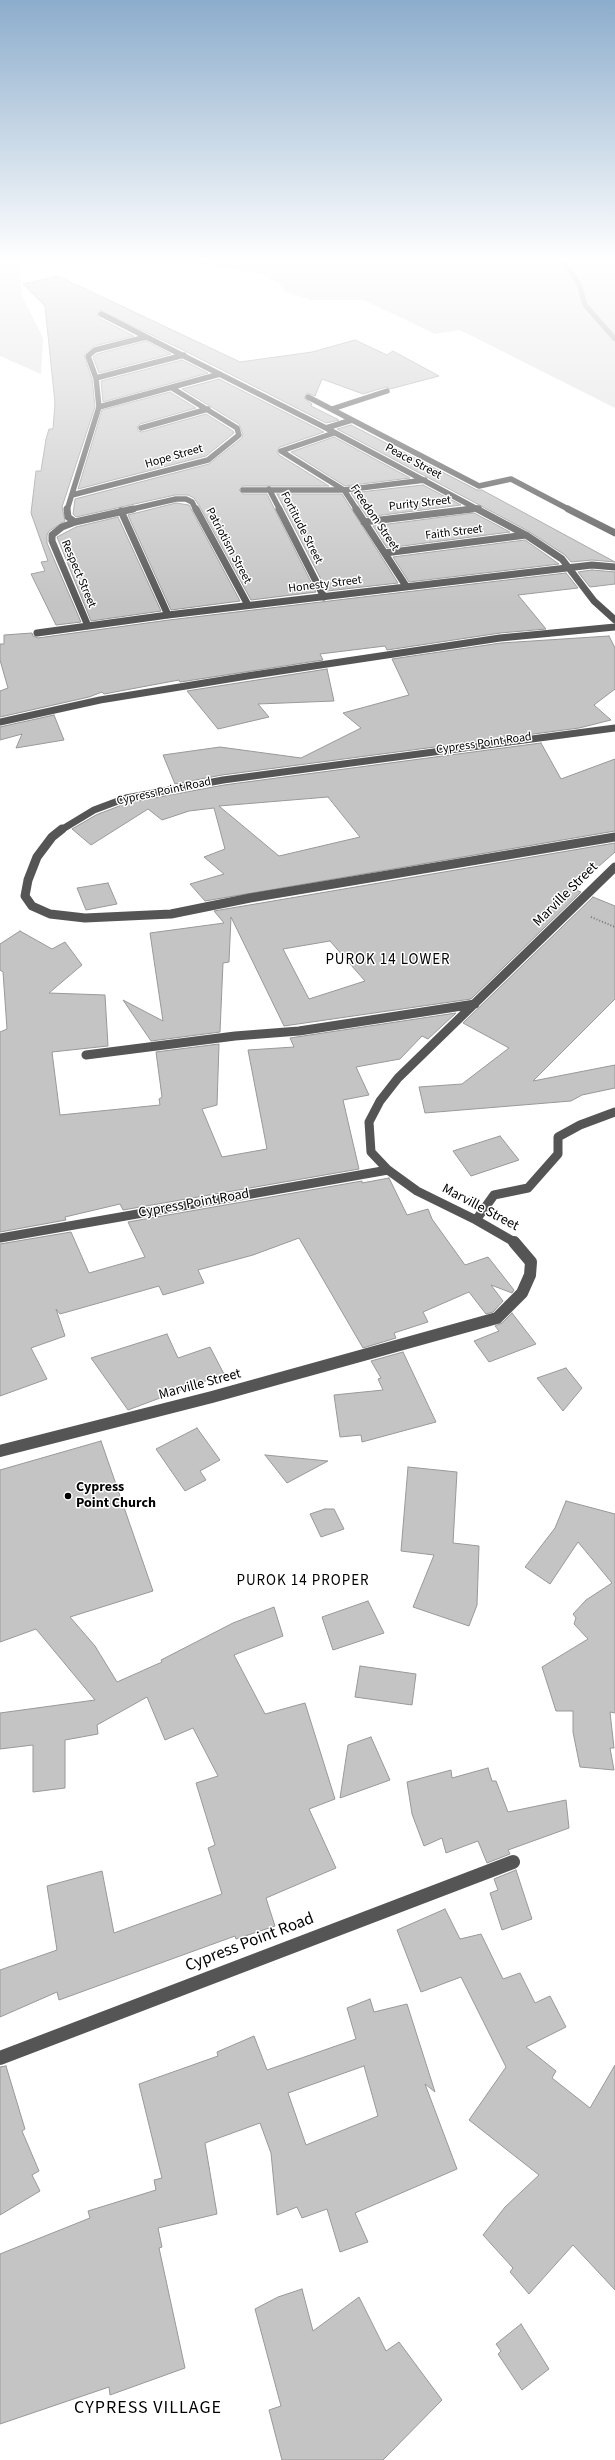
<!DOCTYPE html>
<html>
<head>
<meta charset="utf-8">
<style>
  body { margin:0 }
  canvas { display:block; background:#fff }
</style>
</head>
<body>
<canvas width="615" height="2460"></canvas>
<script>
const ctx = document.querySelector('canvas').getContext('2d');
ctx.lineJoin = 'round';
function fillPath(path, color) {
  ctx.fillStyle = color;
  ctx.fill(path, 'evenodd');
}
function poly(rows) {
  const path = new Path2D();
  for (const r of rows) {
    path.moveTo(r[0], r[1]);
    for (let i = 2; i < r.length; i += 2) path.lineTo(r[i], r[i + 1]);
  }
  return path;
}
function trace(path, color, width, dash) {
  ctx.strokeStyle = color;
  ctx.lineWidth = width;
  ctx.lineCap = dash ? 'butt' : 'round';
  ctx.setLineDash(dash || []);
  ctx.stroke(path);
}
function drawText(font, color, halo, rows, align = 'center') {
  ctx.font = font + ' "Source Sans 3",sans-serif';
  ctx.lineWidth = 3;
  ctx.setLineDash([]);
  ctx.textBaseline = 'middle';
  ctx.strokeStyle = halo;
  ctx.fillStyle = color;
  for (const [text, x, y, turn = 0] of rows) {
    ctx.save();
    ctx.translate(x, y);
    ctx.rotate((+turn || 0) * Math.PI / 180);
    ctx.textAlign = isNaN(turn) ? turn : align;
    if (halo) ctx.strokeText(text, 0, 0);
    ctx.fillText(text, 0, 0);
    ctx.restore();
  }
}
fillPath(poly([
  [0,261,19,261,22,296,43,338,41,374,0,356],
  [187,261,615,261,615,408,460,330,435,334,364,300,312,300,286,292,278,283,265,275]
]), '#dcdcdc');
trace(poly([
  [563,261,579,284,585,305,615,339]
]), '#a3a3a3', 5);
const building = poly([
  [58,276,240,362,312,352,355,340,387,355,393,351,439,376,390,389,386,387,363,394,322,379,315,396,307,393,304,398,312,404,311,406,339,420,326,423,185,351,99,310,97,314,99,318,134,336,94,346,84,355,92,379,95,407,62,507,65,521,49,531,47,535,47,543,81,622,56,625,31,574,45,571,41,562,48,561,31,513,36,471,41,471,46,439,49,429,53,429,55,403,45,306,23,284,58,276],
  [146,341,171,354,99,373,93,357,97,354,146,341],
  [182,360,208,373,103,402,101,381,182,360],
  [219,379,324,432,280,447,277,451,279,455,329,486,243,486,239,490,243,494,267,494,316,592,251,600,200,507,194,498,188,495,175,495,76,517,73,514,75,499,209,464,242,438,243,434,239,424,182,389,219,379],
  [170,392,196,408,140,424,137,427,138,431,142,432,206,414,233,431,234,433,206,456,78,489,102,410,170,392],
  [351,425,477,490,482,490,615,562,592,560,571,562,565,555,528,531,337,429,351,425],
  [334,437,410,478,345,486,291,452,334,437],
  [423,485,461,505,367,517,351,493,423,485],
  [277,494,342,494,398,583,327,591,277,494],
  [176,503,189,505,240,601,171,610,128,515,176,503],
  [474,513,510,532,387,548,373,526,474,513],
  [118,517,161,611,91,621,57,537,76,527,118,517],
  [525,540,559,564,409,582,393,557,525,540],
  [592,570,615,572,615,584,590,587,578,572,592,570],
  [566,573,578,588,518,595,546,629,500,633,387,650,385,646,320,654,323,660,180,682,179,680,104,694,102,692,89,697,0,717,0,691,8,688,0,660,0,644,4,644,4,635,32,633,33,636,38,638,169,620,566,573],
  [609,636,615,648,615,689,594,705,611,720,579,728,222,775,175,784,163,755,220,747,301,758,361,728,343,713,409,695,392,659,501,643,609,636],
  [327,669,334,701,258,704,269,717,218,729,187,691,327,669],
  [54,715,64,740,16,748,22,734,0,740,0,727,54,715],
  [541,743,561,779,615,759,615,831,205,901,190,884,224,874,204,857,225,849,214,808,189,811,162,820,148,809,91,845,72,829,96,815,127,803,224,785,541,743],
  [328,797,360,837,279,856,219,806,328,797],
  [615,843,615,852,573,889,581,892,471,999,284,1026,231,917,229,962,223,963,220,1032,151,1041,123,1000,163,1021,150,933,224,923,214,911,615,843],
  [330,941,365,981,309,999,283,949,330,941],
  [108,883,117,904,86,910,77,888,108,883],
  [593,897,615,906,615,999,533,1081,615,1065,615,1088,582,1095,571,1101,425,1113,419,1087,462,1084,509,1048,463,1023,593,897],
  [20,931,52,949,65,942,82,965,49,993,105,995,108,1046,52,1052,60,1115,160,1105,159,1099,162,1097,156,1052,219,1044,217,1105,202,1109,222,1157,267,1149,248,1050,294,1047,290,1038,456,1013,428,1039,422,1036,400,1059,356,1067,369,1095,343,1100,359,1169,123,1210,120,1204,65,1217,66,1220,0,1232,0,1032,7,1029,3,972,0,970,0,944,20,931],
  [500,1136,519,1160,471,1176,453,1151,500,1136],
  [389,1178,407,1215,428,1209,432,1219,465,1265,488,1257,514,1290,512,1293,491,1285,503,1301,493,1312,486,1314,469,1292,423,1312,428,1322,394,1333,396,1338,363,1348,299,1238,253,1255,198,1270,204,1283,163,1295,159,1286,60,1314,56,1309,65,1336,31,1348,47,1379,0,1396,0,1244,71,1232,89,1273,145,1257,128,1222,362,1181,362,1183,389,1178],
  [512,1313,536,1344,489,1362,474,1341,499,1331,495,1326,502,1323,512,1313],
  [167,1334,178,1358,210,1347,224,1374,128,1410,91,1358,167,1334],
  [403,1352,436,1422,362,1442,361,1435,340,1437,334,1395,383,1390,378,1379,381,1378,371,1361,403,1352],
  [566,1368,582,1388,563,1411,537,1378,566,1368],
  [197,1428,220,1460,200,1471,206,1480,185,1491,156,1449,197,1428],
  [101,1441,153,1591,70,1617,95,1646,117,1682,162,1662,161,1660,233,1623,274,1607,283,1636,234,1655,265,1714,305,1703,335,1799,309,1809,336,1868,266,1898,275,1926,236,1939,235,1936,59,2000,57,1992,0,2017,0,1970,57,1950,47,1886,102,1871,114,1933,222,1894,208,1848,215,1845,196,1783,218,1776,193,1728,165,1740,147,1697,97,1725,98,1734,65,1740,65,1788,33,1792,33,1745,0,1749,0,1713,95,1700,36,1629,0,1642,0,1470,101,1441],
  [265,1455,328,1461,287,1483,265,1455],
  [408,1467,457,1472,453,1543,479,1546,477,1605,469,1626,413,1607,434,1555,401,1551,408,1467],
  [566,1501,615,1514,615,1713,610,1712,614,1748,610,1748,614,1770,580,1767,573,1732,573,1711,556,1711,542,1667,588,1639,574,1624,576,1618,573,1614,586,1600,612,1583,578,1542,550,1584,525,1567,555,1528,566,1501],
  [325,1509,334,1509,344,1529,321,1537,310,1514,325,1509],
  [368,1601,384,1633,333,1650,322,1617,368,1601],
  [360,1666,416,1674,412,1705,355,1697,360,1666],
  [371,1737,390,1780,340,1798,348,1745,371,1737],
  [488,1768,492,1781,496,1781,508,1812,566,1800,569,1828,508,1850,510,1854,487,1863,478,1841,446,1853,442,1838,424,1846,412,1814,407,1782,451,1770,452,1778,488,1768],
  [516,1870,532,1919,502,1930,490,1893,498,1890,494,1879,516,1870],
  [445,1909,460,1939,481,1934,503,1979,520,1973,535,2003,550,1996,566,2027,526,2047,556,2071,552,2078,590,2108,615,2065,615,2290,573,2245,529,2294,510,2272,513,2268,483,2235,505,2207,539,2175,469,2120,506,2067,461,1977,421,1992,397,1930,445,1909],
  [370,1999,374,2012,407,2004,435,2092,425,2084,457,2169,355,2213,368,2242,340,2252,327,2209,302,2218,297,2207,277,2215,271,2153,260,2123,205,2143,217,2214,158,2228,162,2247,159,2248,185,2368,110,2395,109,2387,0,2424,0,2254,90,2218,88,2211,156,2190,154,2180,162,2178,139,2084,218,2056,217,2052,254,2036,267,2070,356,2039,347,2008,370,1999],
  [364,2066,378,2116,306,2145,288,2093,364,2066],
  [6,2066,25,2129,22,2131,39,2171,32,2175,40,2191,0,2215,0,2067,6,2066],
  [302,2289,313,2331,359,2297,386,2351,399,2342,442,2400,383,2460,282,2460,269,2410,281,2406,255,2309,278,2297,302,2289],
  [521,2324,549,2369,522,2390,498,2354,501,2351,496,2344,521,2324]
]);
fillPath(building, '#c4c4c4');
trace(building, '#999', 1);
trace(poly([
  [591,917,615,927]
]), '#777', 2, [1, 2]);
trace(poly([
  [101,314,326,428,479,510],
  [96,378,184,355],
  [308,397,479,486,511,479,570,510],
  [99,407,220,374],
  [332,409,387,391],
  [141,428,208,409],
  [326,428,352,420],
  [334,433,281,451,344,490,357,510],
  [269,489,280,510],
  [243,490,344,490,425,480],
  [72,495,208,460,239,435,237,428,172,388],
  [67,510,99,407,96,378,88,356,95,350,146,337],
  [128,510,176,499,186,499,192,502,196,510],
  [464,510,479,508]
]), '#555', 5.5);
trace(poly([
  [67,509,68,517,75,522],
  [196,509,248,605],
  [279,509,324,597],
  [356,509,406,586],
  [477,509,526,535,562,559,594,601,615,620],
  [568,509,615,533],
  [121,511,168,615],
  [364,522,472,509],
  [385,553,526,535],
  [88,626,52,541,52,535,62,527,75,522,133,509],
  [37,633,168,615,592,565,615,567],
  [0,722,100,700,247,676,500,638,615,627],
  [61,830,94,810,126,798,223,780,615,728]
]), '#555', 7);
trace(poly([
  [62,829,52,837,37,857,28,880,25,896,32,906,50,914,85,918,171,914,250,898,615,837],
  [86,1055,235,1036,299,1031,475,1004],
  [476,1220,494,1195,528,1188,558,1154,558,1137,580,1125,615,1112],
  [0,1238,388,1170],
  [516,1243,476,1220,417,1191,388,1170,371,1152,369,1122,380,1101,398,1078,615,867]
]), '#555', 9);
trace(poly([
  [0,1451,212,1397,497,1318,522,1293,530,1275,531,1262,514,1242]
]), '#555', 12);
trace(poly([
  [0,2058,513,1862]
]), '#555', 14);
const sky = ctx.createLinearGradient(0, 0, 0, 605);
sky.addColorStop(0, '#8cadcc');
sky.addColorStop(0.43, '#fff');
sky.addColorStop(1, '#ffffff00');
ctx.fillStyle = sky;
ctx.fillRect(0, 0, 615, 605);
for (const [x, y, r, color] of [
  [68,1496,4,"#000"]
]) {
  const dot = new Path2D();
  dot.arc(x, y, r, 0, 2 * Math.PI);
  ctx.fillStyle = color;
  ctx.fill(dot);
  trace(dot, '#fff', 1.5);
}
drawText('12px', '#000', '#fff', [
  ["Hope Street",174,457,-16],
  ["Peace Street",413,462,28],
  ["Purity Street",420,504,-6],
  ["Freedom Street",374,518,56],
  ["Fortitude Street",301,528,63],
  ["Faith Street",454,533,-7],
  ["Patriotism Street",228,546,62],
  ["Respect Street",78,574,67],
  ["Honesty Street",325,585,-7],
  ["Cypress Point Road",484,744,-8],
  ["Cypress Point Road",164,792,-12]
]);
drawText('14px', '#000', '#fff', [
  ["Marville Street",566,895,-45],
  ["Cypress Point Road",194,1204,-10],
  ["Marville Street",480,1208,28],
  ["Marville Street",200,1385,-15]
]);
drawText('bold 14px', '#000', '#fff', [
  ["Cypress",76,1488],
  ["Point Church",76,1504]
], 'left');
ctx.letterSpacing = '1px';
drawText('15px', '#000', '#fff', [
  ["PUROK 14 LOWER",388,961],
  ["PUROK 14 PROPER",303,1582]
]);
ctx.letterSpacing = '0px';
drawText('17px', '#000', '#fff', [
  ["Cypress Point Road",250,1943,-21]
]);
ctx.letterSpacing = '1px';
drawText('18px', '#000', '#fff', [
  ["CYPRESS VILLAGE",148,2409]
]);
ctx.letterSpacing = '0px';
</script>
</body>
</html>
